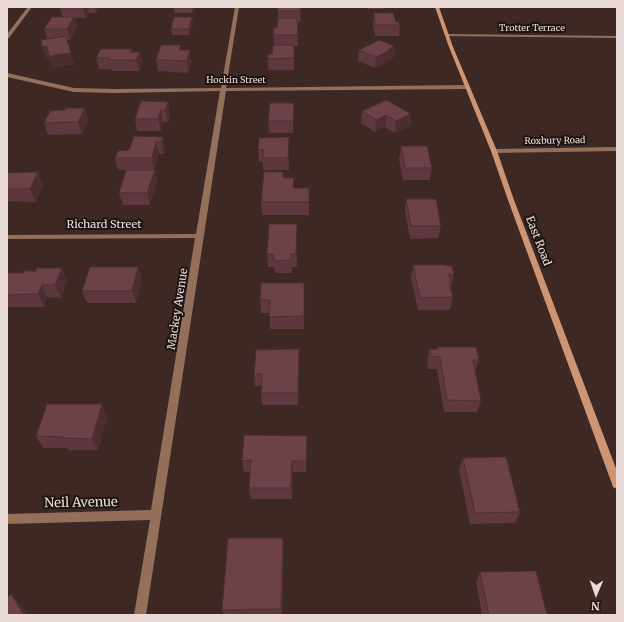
<!DOCTYPE html>
<html>
<head>
<meta charset="utf-8">
<style>
  body { margin:0 }
  #map { position:relative; width:624px; height:622px; overflow:hidden; background:#3d2824; font-family:Merriweather,serif }
  canvas { display:block }
  .frame { position:absolute; inset:0; border:8px solid #eadbd8; pointer-events:none }
  .north { position:absolute; left:576px; top:574px; width:40px; height:40px; -webkit-text-stroke:3px #1d1412; paint-order:stroke; rotate:182deg; font-size:11px; font-weight:700; line-height:16px; text-align:center; color:#eadbd8 }
  .north::after { content:''; display:block; margin:auto; width:14px; height:18px; background:#eadbd8; clip-path:polygon(50% 0,100% 100%,50% 72%,0 100%) }
</style>
</head>
<body>
<div id="map">
<canvas width="624" height="622"></canvas>
<div class="frame"></div>
<div class="north">N</div>
</div>
<script>
const ctx = document.querySelector('canvas').getContext('2d');
ctx.lineJoin = 'round';
function poly(rows) {
  const path = new Path2D();
  for (const r of rows) {
    path.moveTo(r[0], r[1]);
    for (let i = 2; i < r.length; i += 2) path.lineTo(r[i], r[i + 1]);
  }
  return path;
}
function fillPath(path, color) {
  ctx.fillStyle = color;
  ctx.fill(path, 'evenodd');
}
function trace(path, color, width, dash) {
  ctx.strokeStyle = color;
  ctx.lineWidth = width;
  ctx.lineCap = dash ? 'butt' : 'round';
  ctx.setLineDash(dash || []);
  ctx.stroke(path);
}
function drawText(font, color, halo, rows, align = 'center') {
  ctx.font = font + ' Merriweather,serif';
  ctx.lineWidth = 4;
  ctx.setLineDash([]);
  ctx.textBaseline = 'middle';
  ctx.strokeStyle = halo;
  ctx.fillStyle = color;
  for (const [text, x, y, turn = 0] of rows) {
    ctx.save();
    ctx.translate(x, y);
    ctx.rotate((+turn || 0) * Math.PI / 180);
    ctx.textAlign = isNaN(turn) ? turn : align;
    if (halo) ctx.strokeText(text, 0, 0);
    ctx.fillText(text, 0, 0);
    ctx.restore();
  }
}
fillPath(poly([
  [28,7,32,7,9,38,7,38,7,34,28,7],
  [235,7,239,7,226,88,467,85,470,87,467,89,226,91,146,615,134,615,150,520,7,524,7,514,151,510,195,238,7,239,7,235,196,234,220,91,115,93,74,92,7,77,7,73,74,88,115,89,221,88,235,7],
  [445,34,617,36,617,38,447,36,445,35,445,34],
  [617,147,617,151,494,153,491,151,494,149,617,147]
]), '#94705b');
fillPath(poly([
  [435,7,439,7,453,47,497,151,514,200,617,471,617,489,613,487,612,484,508,200,491,151,449,47,435,7]
]), '#cd9573');
fillPath(poly([
  [60,7,99,7,96,13,89,13,86,18,75,18,77,27,70,40,67,40,74,64,53,68,49,58,46,58,47,39,44,29,62,17,60,8],
  [174,7,195,7,193,13,174,13],
  [278,7,301,7,300,22,297,22,298,46,294,46,294,70,268,70,268,59,272,54,274,45,273,35,277,28,278,20],
  [368,7,384,7,384,9,368,9],
  [374,13,396,22,400,25,399,36,375,36,373,24],
  [193,23,190,35,172,35,171,29],
  [132,49,132,52,140,52,142,63,139,71,112,71,111,69,99,69,96,58],
  [181,50,192,61,188,73,158,71,156,60],
  [359,50,394,57,388,61,388,62,375,68,358,61],
  [168,102,170,113,168,122,163,122,161,131,137,131,135,119],
  [294,103,293,133,269,133,268,121],
  [85,108,88,120,82,134,48,135,44,123],
  [362,111,411,114,410,126,395,133,385,127,375,132,361,123],
  [163,137,165,149,163,154,159,154,154,170,157,182,150,205,123,205,119,193,136,170,118,170,115,158,129,150],
  [289,137,289,170,263,170,263,162,259,161,258,149],
  [401,146,432,168,430,180,403,180,399,159],
  [38,172,43,185,35,202,7,201,7,173],
  [283,172,284,178,294,188,309,188,309,215,262,215,261,202],
  [406,199,441,226,438,238,410,239,405,211],
  [297,224,297,267,292,267,292,273,275,273,274,267,268,267,267,254],
  [413,265,447,266,454,274,451,287,450,287,453,297,450,310,418,310,411,278],
  [62,268,67,280,61,298,47,297,44,307,7,307,7,273,23,273],
  [142,280,136,303,87,303,82,291],
  [304,283,304,329,270,329,270,313,261,313,260,300],
  [438,347,479,360,475,372,481,401,477,412,444,412,437,369,428,369,427,361,430,349,437,349],
  [299,362,298,405,262,405,261,393,262,386,255,386,254,374],
  [102,404,107,416,98,450,68,450,67,448,43,448,36,436],
  [307,436,306,472,293,472,292,499,250,499,249,488,250,472,244,472,242,461],
  [463,458,520,512,515,523,470,524,459,469],
  [284,548,282,615,224,615,222,610],
  [480,572,547,615,482,615,476,582]
]), '#5e383e');
fillPath(poly([
  [84,7,88,7,89,13,86,18,83,8],
  [94,7,99,7,96,13],
  [193,7,195,7,193,13,192,7],
  [74,17,77,27,70,40,67,29],
  [192,17,193,23,190,35,189,29],
  [47,46,71,53,74,64,53,68,49,58,46,58,42,47],
  [395,46,394,57,388,61,388,62,375,68,376,57],
  [190,50,192,61,188,73,187,61],
  [140,52,142,63,139,71,136,60],
  [168,102,170,113,168,122,165,110],
  [294,103,294,115,293,133,293,121],
  [85,108,88,120,82,134,78,122],
  [161,110,163,122,161,131,158,119],
  [411,114,410,126,395,133,396,121],
  [386,115,385,127,375,132,376,120],
  [163,137,165,149,163,154,161,142],
  [289,137,289,170,288,158],
  [156,142,159,154,154,170,152,158],
  [155,170,157,182,150,205,147,193],
  [38,172,43,185,35,202,30,189],
  [297,224,297,267,296,254],
  [138,267,142,280,136,303,132,291],
  [62,268,67,280,61,298,55,285],
  [42,285,47,297,44,307,38,294],
  [299,349,299,362,298,405,298,393],
  [102,404,107,416,98,450,92,439],
  [292,461,293,472,292,499,291,488],
  [283,538,284,548,281,615,281,609],
  [11,594,20,604,28,615,24,615]
]), '#4c2e32');
const building = poly([
  [60,7,84,7,83,8,60,8,60,7],
  [278,7,300,7,300,11,277,11,278,7],
  [374,13,393,13,396,22,399,22,400,25,375,25,374,13],
  [52,17,74,17,67,29,44,29,52,17],
  [174,17,192,17,189,29,171,29,174,17],
  [278,18,297,18,298,35,273,35,274,27,277,28,278,18],
  [66,36,71,53,49,56,47,46,42,47,41,40,66,36],
  [379,40,395,46,388,50,389,51,376,57,359,50,379,40],
  [161,45,181,45,179,50,190,50,187,61,156,60,161,45],
  [273,45,294,45,294,58,268,59,268,55,272,54,273,45],
  [101,49,132,49,130,52,140,52,136,60,109,60,110,58,96,58,101,49],
  [387,100,411,114,396,121,386,115,376,120,362,111,387,100],
  [141,101,168,102,165,110,161,110,158,119,135,119,141,101],
  [270,103,294,103,293,121,268,121,270,103],
  [66,108,85,108,78,122,44,123,50,111,65,110,66,108],
  [134,136,163,137,161,142,156,142,152,158,115,158,118,151,129,150,134,136],
  [289,137,288,158,263,158,263,150,258,149,259,138,289,137],
  [401,146,427,146,432,168,405,168,401,146],
  [126,170,155,170,147,193,119,193,126,170],
  [38,172,30,189,7,189,7,173,38,172],
  [264,172,283,172,283,178,294,178,293,188,309,188,309,202,261,202,264,172],
  [406,199,436,199,441,226,411,226,406,199],
  [269,224,297,224,296,254,291,254,291,260,274,261,274,254,267,254,269,224],
  [413,265,447,265,447,266,452,266,454,274,449,274,451,282,449,282,453,297,420,298,413,265],
  [90,267,138,267,132,291,82,291,90,267],
  [37,268,62,268,55,285,42,285,38,294,7,295,7,273,23,273,24,271,36,271,37,268],
  [261,283,304,283,304,316,269,317,270,300,260,300,261,283],
  [438,347,476,347,479,360,473,360,481,401,447,400,440,357,431,356,430,349,438,349,438,347],
  [299,349,298,393,261,393,262,374,254,374,256,350,299,349],
  [47,404,102,404,92,439,62,438,63,437,36,436,47,404],
  [244,435,307,436,306,461,292,461,291,488,249,488,251,460,242,461,244,435],
  [506,457,520,512,475,513,463,458,506,457],
  [228,538,283,538,281,609,222,610,228,538],
  [536,571,547,615,489,615,480,572,536,571],
  [11,594,24,615,7,615,7,598,11,594]
]);
fillPath(building, '#6d4148');
trace(building, '#4c2e32', 1);
drawText('9px', '#eadbd8', '#1d1412', [
  ["Trotter Terrace",532,28],
  ["Hockin Street",236,80],
  ["Roxbury Road",555,141,-1]
]);
drawText('11px', '#eadbd8', '#1d1412', [
  ["Richard Street",104,225],
  ["East Road",538,241,69],
  ["Mackey Avenue",178,309,-81]
]);
drawText('13px', '#eadbd8', '#1d1412', [
  ["Neil Avenue",81,503,-1]
]);
</script>
</body>
</html>
